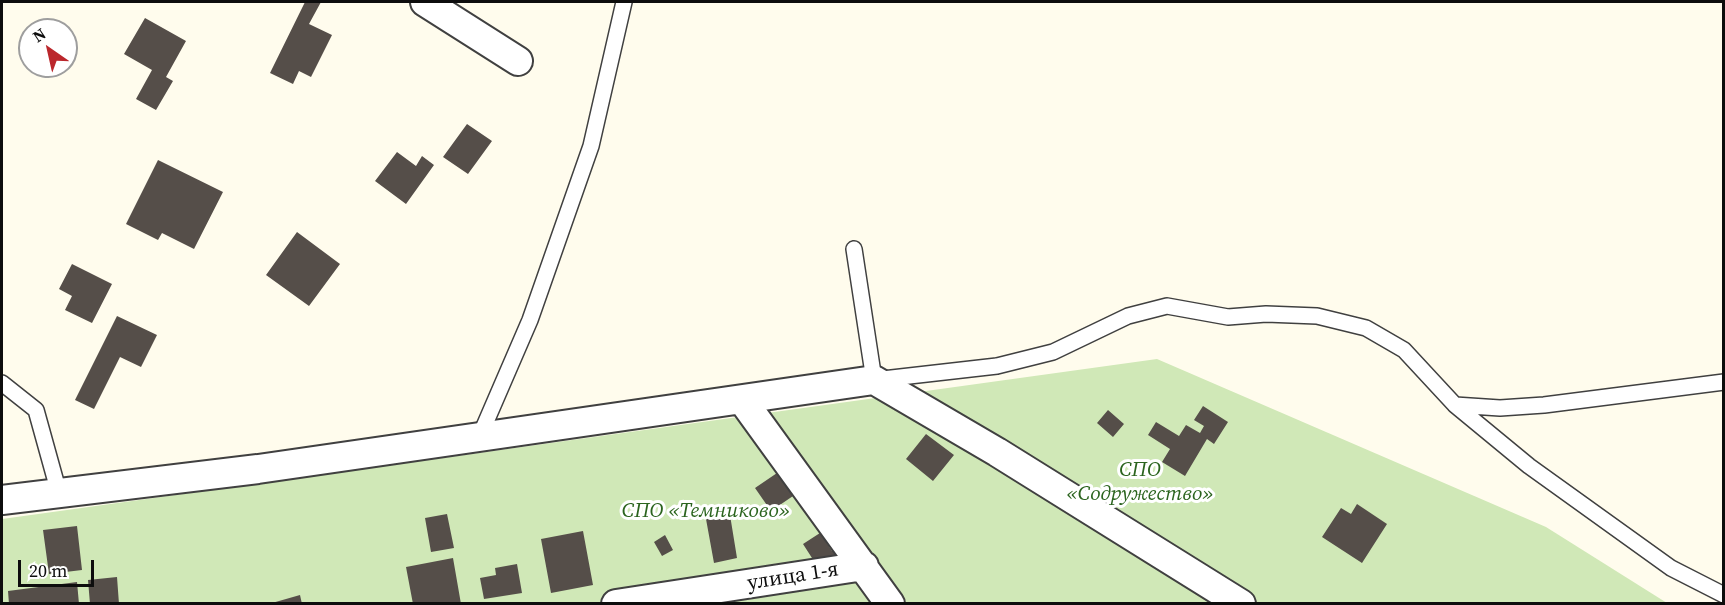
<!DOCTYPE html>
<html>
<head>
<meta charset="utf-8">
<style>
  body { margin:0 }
  #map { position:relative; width:1725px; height:605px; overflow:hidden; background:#fffced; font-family:"Source Serif 4",serif }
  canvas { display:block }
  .frame { position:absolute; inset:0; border:3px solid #0d0d0d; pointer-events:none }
  .north { position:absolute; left:18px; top:18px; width:60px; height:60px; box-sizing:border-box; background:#fff; border:2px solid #9e9e9e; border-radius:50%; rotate:326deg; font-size:16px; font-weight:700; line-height:24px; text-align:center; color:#0d0d0d }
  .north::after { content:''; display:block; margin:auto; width:21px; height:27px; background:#bb272c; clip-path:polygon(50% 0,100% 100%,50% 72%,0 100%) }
  .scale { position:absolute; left:18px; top:560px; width:76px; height:27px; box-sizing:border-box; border:3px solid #0d0d0d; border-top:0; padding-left:8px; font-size:18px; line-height:21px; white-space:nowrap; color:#0d0d0d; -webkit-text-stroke:4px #fff; paint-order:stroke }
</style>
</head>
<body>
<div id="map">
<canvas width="1725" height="605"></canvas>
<div class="frame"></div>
<div class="north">N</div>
<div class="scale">20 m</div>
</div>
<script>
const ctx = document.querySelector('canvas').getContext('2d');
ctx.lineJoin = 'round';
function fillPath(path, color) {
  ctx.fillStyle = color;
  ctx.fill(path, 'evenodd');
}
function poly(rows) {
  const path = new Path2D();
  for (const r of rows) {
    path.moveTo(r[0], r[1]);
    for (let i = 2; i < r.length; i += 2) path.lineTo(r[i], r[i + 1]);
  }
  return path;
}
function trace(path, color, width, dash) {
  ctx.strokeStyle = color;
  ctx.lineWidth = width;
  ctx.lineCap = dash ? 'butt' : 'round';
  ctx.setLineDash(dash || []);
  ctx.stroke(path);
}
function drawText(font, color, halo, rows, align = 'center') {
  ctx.font = font + ' "Source Serif 4",serif';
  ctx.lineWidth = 6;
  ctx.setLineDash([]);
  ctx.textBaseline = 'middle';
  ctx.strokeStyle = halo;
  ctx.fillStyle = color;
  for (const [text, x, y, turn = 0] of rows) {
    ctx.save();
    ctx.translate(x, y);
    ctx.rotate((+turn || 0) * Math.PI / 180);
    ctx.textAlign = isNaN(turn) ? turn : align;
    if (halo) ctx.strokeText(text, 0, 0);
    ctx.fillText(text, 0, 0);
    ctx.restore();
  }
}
fillPath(poly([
  [1157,359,1546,527,1667,603,2,603,2,519]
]), '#d0e8b7');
fillPath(poly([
  [305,2,321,2,309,24,332,35,311,77,299,71,293,84,270,73],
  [145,18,186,41,166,77,173,81,156,110,136,99,152,70,124,54],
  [467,124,492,141,468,174,443,157],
  [397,152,416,166,422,156,434,165,406,204,375,181],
  [158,160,223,192,194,249,162,233,158,240,126,224],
  [297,232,340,264,309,306,266,275],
  [72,264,112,284,92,323,65,310,72,296,59,289],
  [117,316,157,335,141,367,120,357,94,409,75,400],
  [1203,406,1228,422,1214,444,1207,439,1185,476,1162,462,1170,449,1148,435,1156,422,1179,436,1186,425,1200,433,1204,426,1194,420],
  [1108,410,1124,424,1113,437,1097,423],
  [926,434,954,455,933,481,906,459],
  [777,473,793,496,771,511,755,488],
  [1357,504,1387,524,1362,563,1322,537,1341,508,1351,514],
  [447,514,454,548,431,552,425,518],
  [730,515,737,558,714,563,706,519],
  [77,526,82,570,49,574,43,530],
  [583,531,593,585,551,593,541,539],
  [820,533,832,551,836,548,842,558,821,572,803,544],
  [665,535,673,550,662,556,654,542],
  [453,558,461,604,413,604,406,567],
  [517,564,522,593,484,599,480,578,496,575,495,568],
  [117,577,119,604,90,604,88,580],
  [77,582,79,604,9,604,8,591],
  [300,595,302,604,272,604,272,603]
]), '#554e49');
const service = poly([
  [854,249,874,380,997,366,1053,352,1128,316,1167,306,1228,317,1266,314,1317,316,1366,328,1404,350,1455,405,1529,466,1671,568,1724,595],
  [2,383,36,410,59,493],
  [1455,405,1500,408,1544,405,1724,382],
  [479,438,530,320,591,146,624,2]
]);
const minor = poly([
  [425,2,518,61],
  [743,401,890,604],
  [2,500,258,469,874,380,997,452,1241,604],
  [616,604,864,566]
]);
trace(service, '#404040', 18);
trace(minor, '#404040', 32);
trace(service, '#fff', 15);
trace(minor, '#fff', 28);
drawText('italic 21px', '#2b641e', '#fff', [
  ["СПО",1140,471],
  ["«Содружество»",1140,495],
  ["СПО «Темниково»",706,512]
]);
drawText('21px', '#0d0d0d', '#fff', [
  ["улица 1-я",793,577,-9]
]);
</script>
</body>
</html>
